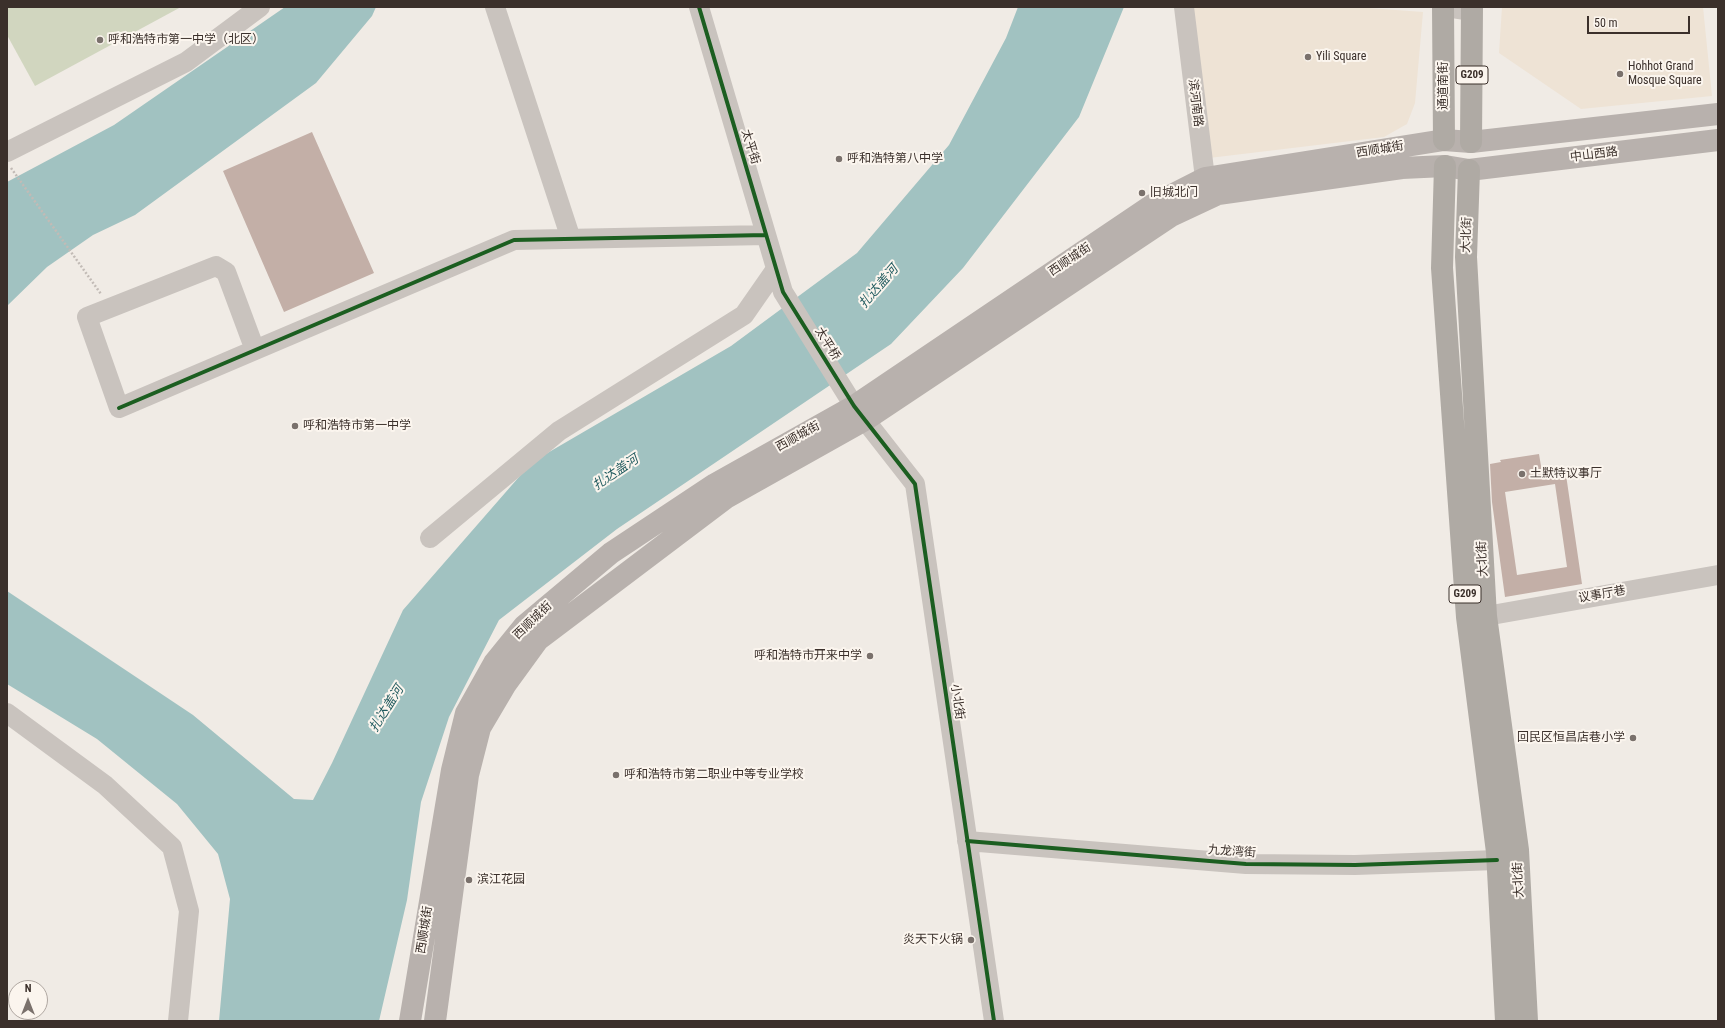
<!DOCTYPE html>
<html>
<head>
<meta charset="utf-8">
<style>
  body { margin:0 }
  #map { position:relative; width:1725px; height:1028px; overflow:hidden; background:#f0ebe5; font-family:"Roboto Condensed",sans-serif }
  canvas { display:block }
  .frame { position:absolute; inset:0; border:8px solid #3b302b; pointer-events:none }
  .north { position:absolute; left:8px; top:980px; width:40px; height:40px; box-sizing:border-box; background:#fbf5ee; border:1px solid #aea6a0; border-radius:50%; rotate:0deg; font-size:11px; font-weight:700; line-height:16px; text-align:center; color:#3b302b }
  .north::after { content:''; display:block; margin:auto; width:14px; height:18px; background:#7a716c; clip-path:polygon(50% 0,100% 100%,50% 72%,0 100%) }
  .scale { position:absolute; left:1587px; top:16px; width:103px; height:18px; box-sizing:border-box; border:2px solid #3b302b; border-top:0; padding-left:5px; font-size:12px; line-height:14px; white-space:nowrap; color:#3b302b; -webkit-text-stroke:3px #fbf5ee; paint-order:stroke }
</style>
</head>
<body>
<div id="map">
<canvas width="1725" height="1028"></canvas>
<div class="frame"></div>
<div class="north">N</div>
<div class="scale">50 m</div>
</div>
<script>
const ctx = document.querySelector('canvas').getContext('2d');
ctx.lineJoin = 'round';
function fillPath(path, color) {
  ctx.fillStyle = color;
  ctx.fill(path, 'evenodd');
}
function poly(rows) {
  const path = new Path2D();
  for (const r of rows) {
    path.moveTo(r[0], r[1]);
    for (let i = 2; i < r.length; i += 2) path.lineTo(r[i], r[i + 1]);
  }
  return path;
}
function trace(path, color, width, dash) {
  ctx.strokeStyle = color;
  ctx.lineWidth = width;
  ctx.lineCap = dash ? 'butt' : 'round';
  ctx.setLineDash(dash || []);
  ctx.stroke(path);
}
function drawText(font, color, halo, rows, align = 'center') {
  ctx.font = font + ' "Roboto Condensed","Noto Sans SC",sans-serif';
  ctx.lineWidth = 4;
  ctx.setLineDash([]);
  ctx.textBaseline = 'middle';
  ctx.strokeStyle = halo;
  ctx.fillStyle = color;
  for (const [text, x, y, turn = 0] of rows) {
    ctx.save();
    ctx.translate(x, y);
    ctx.rotate((+turn || 0) * Math.PI / 180);
    ctx.textAlign = isNaN(turn) ? turn : align;
    if (halo) ctx.strokeText(text, 0, 0);
    ctx.fillText(text, 0, 0);
    ctx.restore();
  }
}
fillPath(poly([
  [7,7,181,7,35,86,7,35]
]), '#d1d6bf');
fillPath(poly([
  [1189,7,1355,7,1423,12,1415,103,1407,124,1384,137,1209,158],
  [1502,7,1703,7,1712,96,1581,109,1499,53]
]), '#eee3d5');
fillPath(poly([
  [285,7,376,7,372,16,316,83,135,215,93,235,47,267,7,306,7,182,114,125],
  [1018,7,1124,7,1079,117,963,268,891,344,617,529,499,620,449,717,421,802,407,900,379,1021,219,1021,230,899,218,854,177,804,97,739,7,684,7,591,193,715,294,799,313,800,332,763,403,610,532,462,731,346,857,253,949,145,1006,38]
]), '#a1c2c1');
fillPath(poly([
  [312,132,374,273,284,312,223,171],
  [1539,454,1542,472,1565,468,1582,584,1505,597,1492,502,1490,464,1501,462,1500,460],
  [1555,484,1567,567,1517,575,1505,492]
]), '#c3afa7');
trace(poly([
  [11,168,101,294]
]), '#c2bbb6', 2.5, [2, 2]);
trace(poly([
  [495,7,571,239],
  [699,7,783,292,854,406,915,484,994,1021],
  [1184,7,1205,178,1215,190],
  [1446,7,1472,11],
  [7,152,186,62,260,7],
  [255,350,226,272,216,266,87,317,119,408,255,350,514,240,766,235],
  [430,538,559,431,744,315,776,269],
  [1486,616,1718,575],
  [7,713,105,785,172,847,189,911,178,1021],
  [967,841,1246,864,1355,865,1497,860]
]), '#c9c3be', 20);
trace(poly([
  [410,1021,452,770,466,713,494,663,524,626,611,553,715,484,854,406,1152,205,1205,178,1444,140,1471,142,1718,114],
  [435,1021,468,775,480,728,506,684,538,640,726,498,865,420,1171,216,1218,194,1402,168,1445,166,1469,170,1718,140]
]), '#b8b1ad', 22);
trace(poly([
  [1443,7,1444,140],
  [1471,142,1472,7],
  [1445,166,1442,268,1467,617,1497,852,1506,1021],
  [1469,170,1466,257,1486,616,1518,850,1527,1021]
]), '#afaaa4', 22);
trace(poly([
  [699,7,783,292,854,406,915,484,994,1021],
  [119,408,514,240,766,235],
  [967,841,1246,864,1355,865,1497,860]
]), '#1b5e20', 4);
for (const [x, y, r, color] of [
  [100,40,4,"#7a716c"],
  [1308,57,4,"#7a716c"],
  [1620,74,4,"#7a716c"],
  [839,159,4,"#7a716c"],
  [1142,193,4,"#7a716c"],
  [295,426,4,"#7a716c"],
  [1522,474,4,"#7a716c"],
  [870,656,4,"#7a716c"],
  [1633,738,4,"#7a716c"],
  [616,775,4,"#7a716c"],
  [469,880,4,"#7a716c"],
  [971,940,4,"#7a716c"]
]) {
  const dot = new Path2D();
  dot.arc(x, y, r, 0, 2 * Math.PI);
  ctx.fillStyle = color;
  ctx.fill(dot);
  trace(dot, '#fbf5ee', 1.5);
}
for (const [x, y, w] of [
  [1472,75,32],
  [1465,594,32]
]) {
  const box = new Path2D();
  box.roundRect(x - w / 2, y - 9, w, 18, 3);
  ctx.fillStyle = '#fbf5ee';
  ctx.fill(box);
  trace(box, '#3b302b', 1);
}
drawText('bold 11px', '#3b302b', null, [
  ["G209",1472,75],
  ["G209",1465,594]
]);
drawText('12px', '#3b302b', '#fbf5ee', [
  ["呼和浩特市第一中学（北区）",108,40],
  ["Yili Square",1316,57],
  ["Hohhot Grand",1628,67],
  ["Mosque Square",1628,81],
  ["呼和浩特第八中学",847,159],
  ["旧城北门",1150,193],
  ["呼和浩特市第一中学",303,426],
  ["土默特议事厅",1530,474],
  ["呼和浩特市开来中学",862,656,"right"],
  ["回民区恒昌店巷小学",1625,738,"right"],
  ["呼和浩特市第二职业中等专业学校",624,775],
  ["滨江花园",477,880],
  ["炎天下火锅",963,940,"right"]
], 'left');
drawText('12px', '#3b302b', '#fbf5ee', [
  ["通道南街",1444,86,-90],
  ["滨河南路",1195,103,83],
  ["太平街",750,147,73],
  ["西顺城街",1380,150,-9],
  ["中山西路",1594,155,-7],
  ["大北街",1467,235,-88],
  ["西顺城街",1070,260,-34],
  ["太平桥",827,344,58],
  ["西顺城街",798,437,-29],
  ["大北街",1483,559,-93],
  ["议事厅巷",1602,595,-10],
  ["西顺城街",533,621,-44],
  ["小北街",957,702,82],
  ["九龙湾街",1232,852,4],
  ["大北街",1519,880,-93],
  ["西顺城街",425,930,-81]
]);
drawText('italic 13px', '#1f5a5e', '#fbf5ee', [
  ["扎达盖河",879,287,-49],
  ["扎达盖河",616,473,-34],
  ["扎达盖河",387,709,-58]
]);
</script>
</body>
</html>
